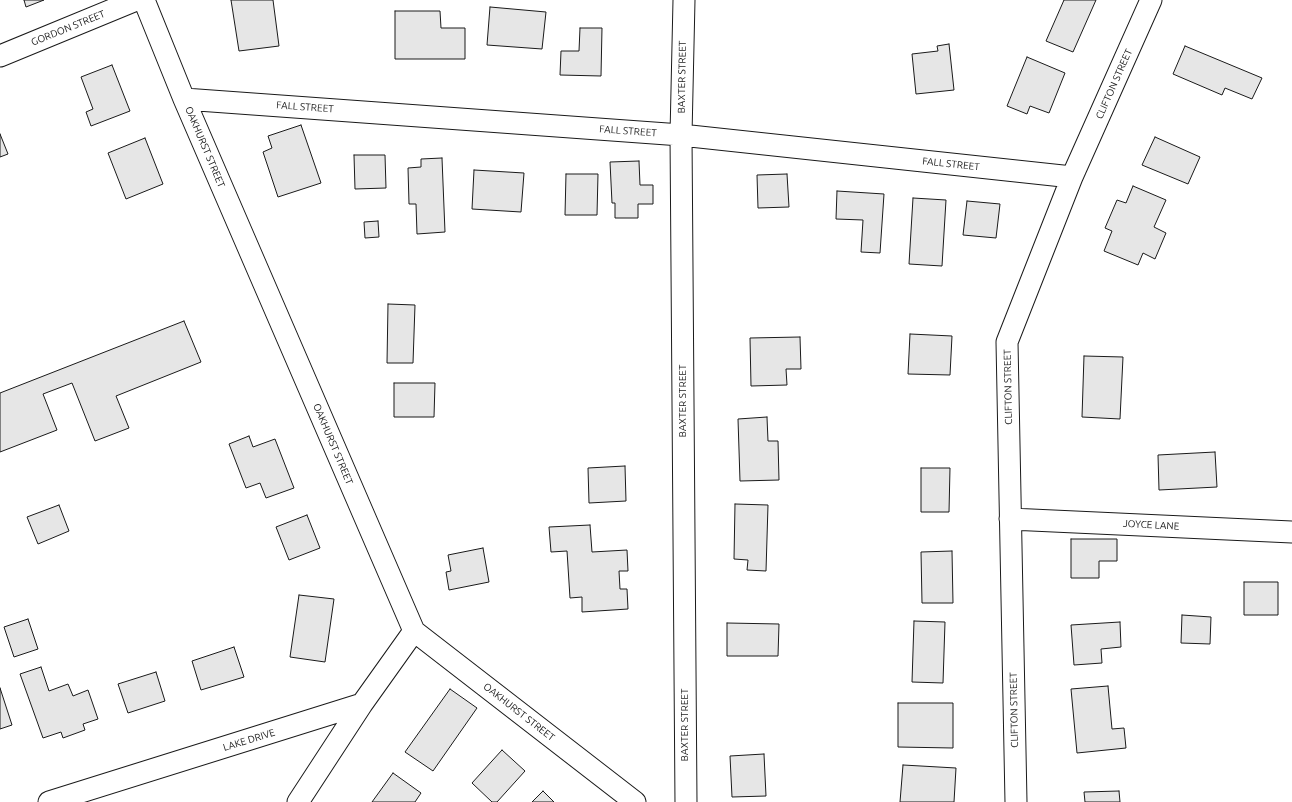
<!DOCTYPE html>
<html>
<head>
<meta charset="utf-8">
<style>
  body { margin:0 }
  canvas { display:block; background:#fff }
</style>
</head>
<body>
<canvas width="1292" height="802"></canvas>
<script>
const ctx = document.querySelector('canvas').getContext('2d');
ctx.lineJoin = 'round';
function fillPath(path, color) {
  ctx.fillStyle = color;
  ctx.fill(path, 'evenodd');
}
function poly(rows) {
  const path = new Path2D();
  for (const r of rows) {
    path.moveTo(r[0], r[1]);
    for (let i = 2; i < r.length; i += 2) path.lineTo(r[i], r[i + 1]);
  }
  return path;
}
function trace(path, color, width, dash) {
  ctx.strokeStyle = color;
  ctx.lineWidth = width;
  ctx.lineCap = dash ? 'butt' : 'round';
  ctx.setLineDash(dash || []);
  ctx.stroke(path);
}
function drawText(font, color, halo, rows, align = 'center') {
  ctx.font = font + ' Ubuntu,sans-serif';
  ctx.lineWidth = 3;
  ctx.setLineDash([]);
  ctx.textBaseline = 'middle';
  ctx.strokeStyle = halo;
  ctx.fillStyle = color;
  for (const [text, x, y, turn = 0] of rows) {
    ctx.save();
    ctx.translate(x, y);
    ctx.rotate((+turn || 0) * Math.PI / 180);
    ctx.textAlign = isNaN(turn) ? turn : align;
    if (halo) ctx.strokeText(text, 0, 0);
    ctx.fillText(text, 0, 0);
    ctx.restore();
  }
}
const building = poly([
  [24,0,44,0,26,7,24,0],
  [231,0,273,0,279,46,239,51,231,0],
  [1064,0,1096,0,1073,52,1046,41,1064,0],
  [490,7,546,12,542,49,487,45,490,7],
  [395,11,440,11,441,28,465,28,465,59,395,59,395,11],
  [580,28,602,28,601,76,560,75,561,51,579,51,580,28],
  [949,44,954,90,916,94,912,54,938,51,937,46,949,44],
  [1185,46,1262,78,1252,99,1225,88,1222,95,1173,74,1185,46],
  [1027,57,1065,73,1049,113,1030,106,1027,114,1007,106,1027,57],
  [112,65,130,111,91,126,86,112,93,109,81,77,112,65],
  [301,125,321,183,278,197,263,152,272,148,268,136,301,125],
  [0,134,8,154,0,157,0,134],
  [1155,137,1200,157,1188,184,1142,165,1155,137],
  [145,138,163,184,126,199,108,153,145,138],
  [354,155,385,155,386,188,355,189,354,155],
  [442,158,445,232,417,234,416,204,409,204,408,168,421,167,421,159,442,158],
  [639,161,640,185,653,185,653,204,638,204,638,218,615,218,615,203,612,203,610,162,639,161],
  [474,170,524,173,521,212,472,209,474,170],
  [566,174,598,174,597,215,565,215,566,174],
  [787,174,789,207,758,208,757,175,787,174],
  [1133,186,1166,200,1154,227,1166,233,1155,259,1143,253,1138,265,1104,251,1112,231,1105,228,1117,200,1126,203,1133,186],
  [837,191,884,194,880,253,861,252,863,220,836,219,837,191],
  [913,198,946,200,942,266,909,264,913,198],
  [967,201,1000,204,996,238,963,235,967,201],
  [378,221,379,237,365,238,364,222,378,221],
  [388,304,415,305,413,363,387,363,388,304],
  [184,321,201,362,116,396,129,428,95,441,72,383,43,394,57,430,0,452,0,393,184,321],
  [910,334,952,336,950,375,908,374,910,334],
  [800,337,801,369,786,369,787,385,751,386,750,338,800,337],
  [1084,356,1123,357,1120,419,1082,417,1084,356],
  [394,383,435,383,434,417,394,417,394,383],
  [767,417,768,441,778,441,779,480,740,481,738,419,767,417],
  [249,436,253,447,275,439,294,488,266,498,260,483,246,488,229,444,249,436],
  [1215,452,1217,487,1159,490,1158,455,1215,452],
  [625,466,626,501,589,503,588,468,625,466],
  [921,468,950,468,949,512,921,512,921,468],
  [735,504,768,505,766,571,747,570,748,560,734,559,735,504],
  [59,505,69,531,38,544,27,517,59,505],
  [307,515,320,548,289,560,276,527,307,515],
  [590,525,592,552,627,550,628,571,619,571,620,589,627,589,628,609,582,612,582,597,570,598,567,551,551,552,549,527,590,525],
  [1071,539,1117,539,1117,561,1099,561,1099,578,1071,578,1071,539],
  [483,548,489,582,449,590,446,572,451,571,448,555,483,548],
  [952,551,953,603,922,603,921,552,952,551],
  [1244,582,1278,582,1278,615,1244,615,1244,582],
  [299,595,334,599,325,662,290,657,299,595],
  [1182,615,1211,617,1210,644,1181,643,1182,615],
  [28,619,38,649,14,657,4,627,28,619],
  [914,621,945,622,943,683,912,682,914,621],
  [1120,622,1121,647,1101,649,1102,663,1074,665,1071,625,1120,622],
  [727,623,779,624,778,656,727,656,727,623],
  [234,647,244,677,201,690,192,661,234,647],
  [41,667,49,691,68,684,73,696,88,690,98,719,83,724,85,730,63,738,61,732,43,738,20,674,41,667],
  [156,672,165,701,128,713,118,684,156,672],
  [1108,686,1112,729,1124,728,1126,748,1077,753,1071,689,1108,686],
  [0,688,12,725,0,729,0,688],
  [450,689,477,708,433,771,405,752,450,689],
  [898,703,953,703,953,748,898,747,898,703],
  [502,750,525,771,497,802,492,802,472,783,502,750],
  [764,754,766,796,732,797,730,756,764,754],
  [903,765,956,768,954,802,900,802,903,765],
  [393,773,421,793,415,802,372,802,393,773],
  [543,791,554,802,532,802,543,791],
  [1119,791,1120,802,1085,802,1084,792,1119,791]
]);
fillPath(building, '#e6e6e6');
trace(building, '#1a1a1a', 1);
const minor = poly([
  [144,0,184,99,414,631,635,802],
  [684,0,681,135,686,802],
  [0,56,136,0],
  [184,99,681,135,1072,177],
  [1010,519,1292,532],
  [49,802,362,704,414,631],
  [298,802,362,704],
  [1016,802,1007,342,1072,177,1151,0]
]);
trace(minor, '#1a1a1a', 23);
trace(minor, '#fff', 21);
drawText('10px', '#1a1a1a', '#fff', [
  ["GORDON STREET",68,28,-22],
  ["BAXTER STREET",682,77,-89],
  ["CLIFTON STREET",1114,84,-66],
  ["FALL STREET",305,107,4],
  ["FALL STREET",628,131,4],
  ["OAKHURST STREET",205,147,67],
  ["FALL STREET",951,164,6],
  ["CLIFTON STREET",1008,387,-91],
  ["BAXTER STREET",683,401,-90],
  ["OAKHURST STREET",333,444,67],
  ["JOYCE LANE",1151,525,3],
  ["CLIFTON STREET",1014,710,-91],
  ["OAKHURST STREET",519,712,38],
  ["BAXTER STREET",685,725,-90],
  ["LAKE DRIVE",249,740,-17]
]);
</script>
</body>
</html>
